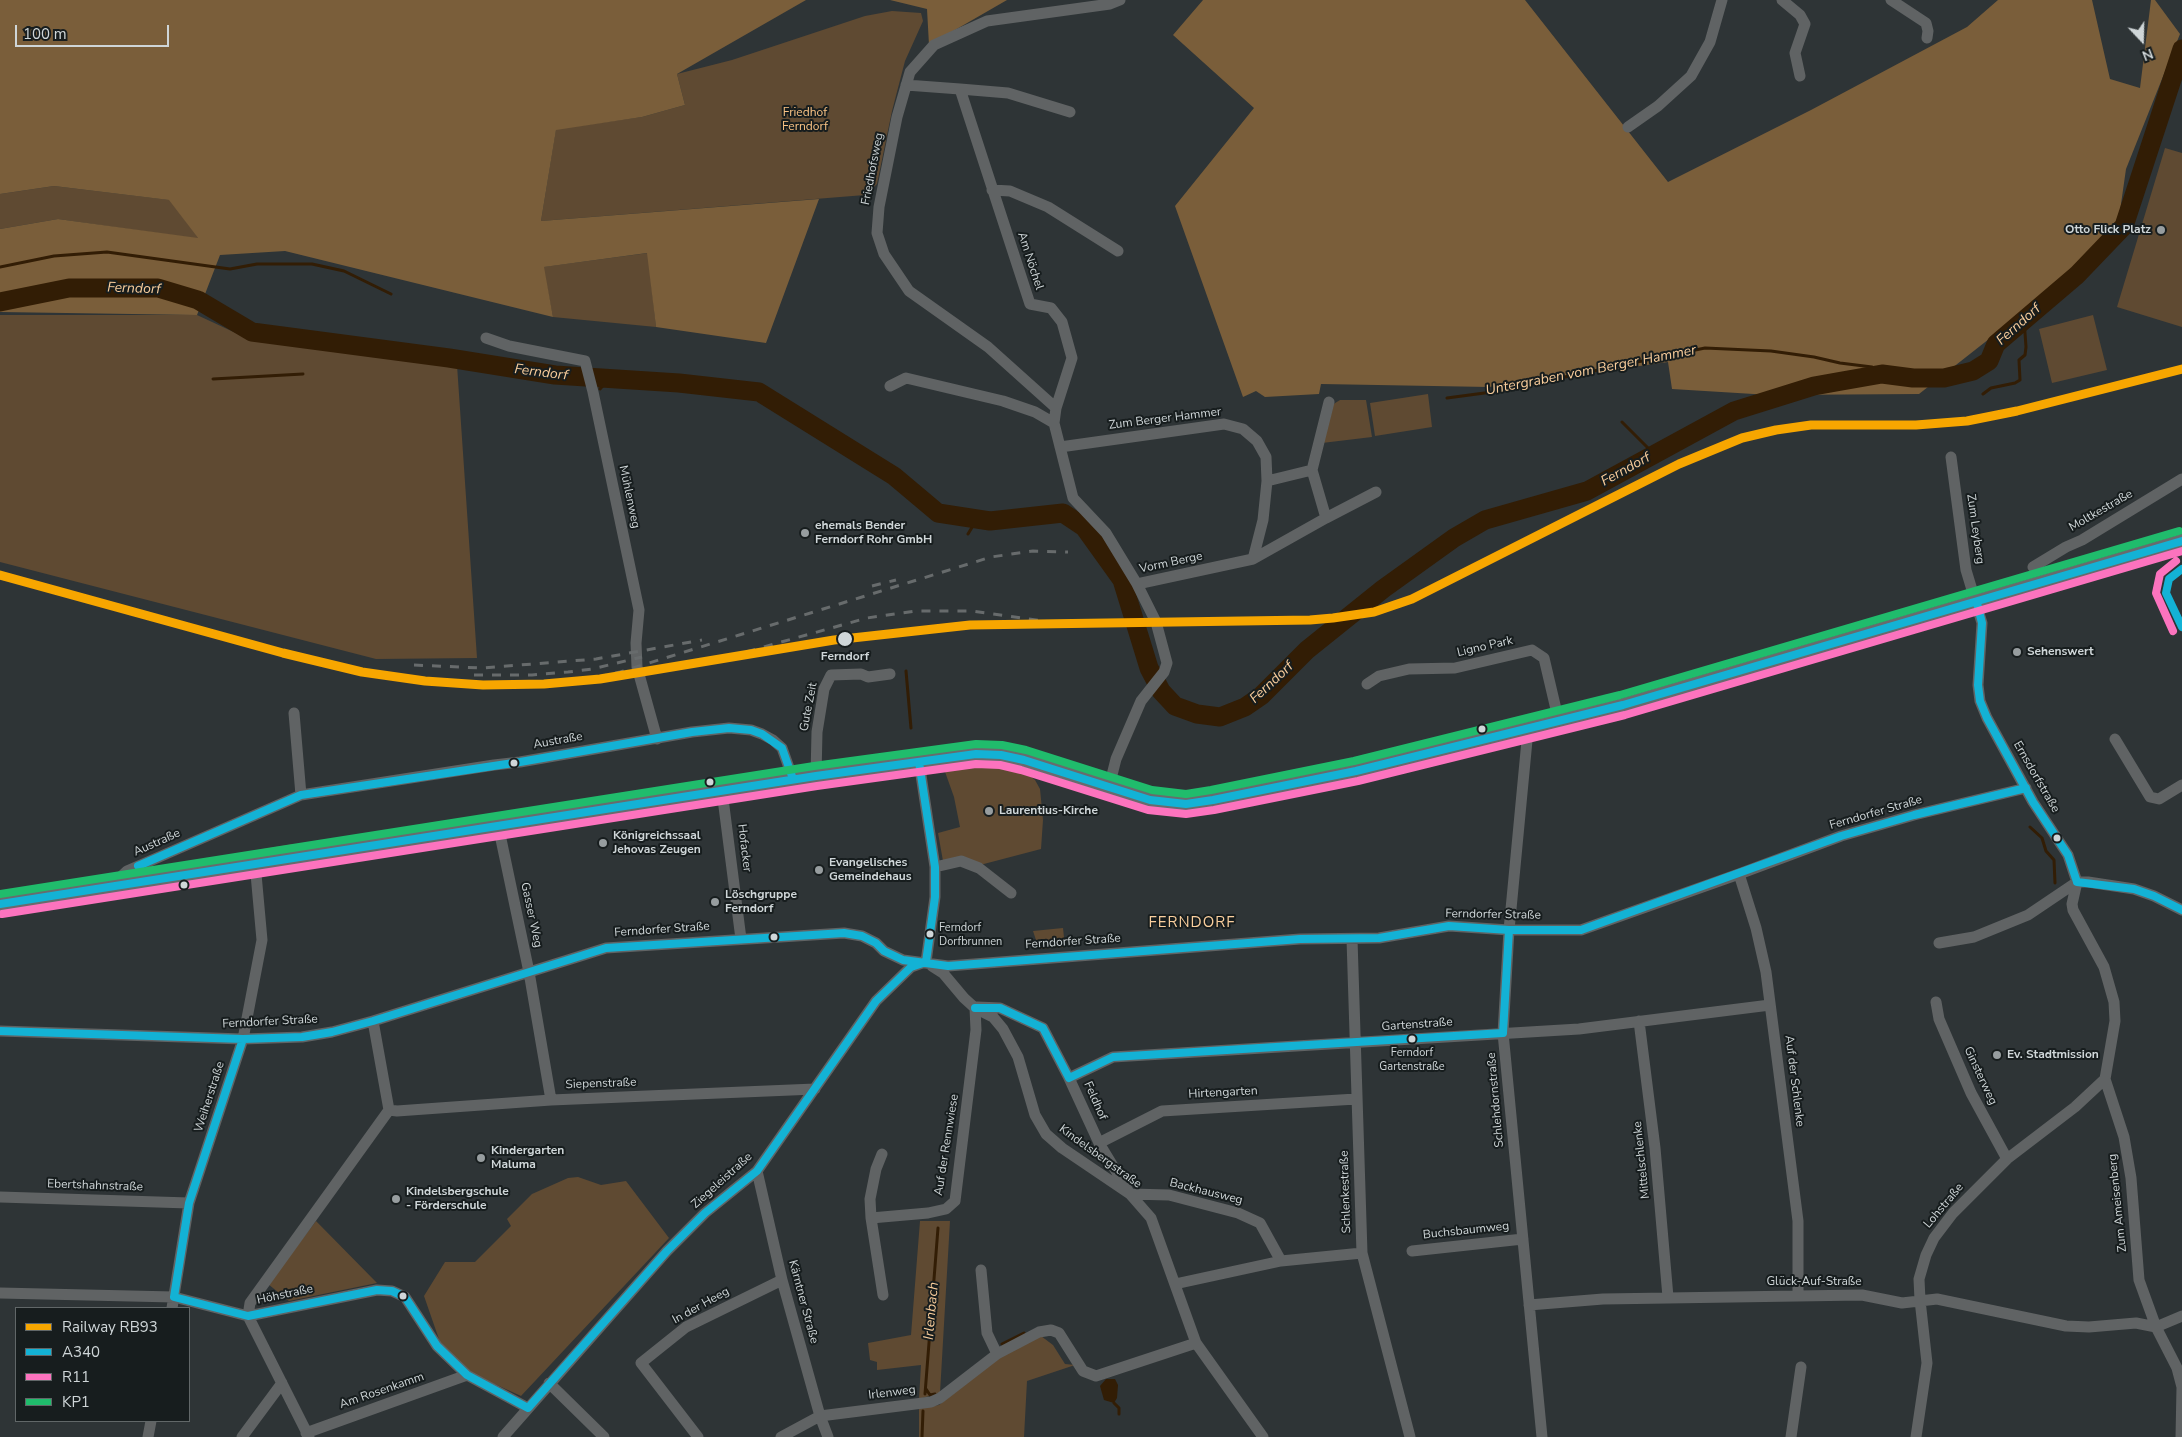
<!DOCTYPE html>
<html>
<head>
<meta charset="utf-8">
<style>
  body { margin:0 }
  #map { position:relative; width:2182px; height:1437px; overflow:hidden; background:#2e3436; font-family:"Nunito Sans",sans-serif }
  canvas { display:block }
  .legend { position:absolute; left:15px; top:1307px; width:175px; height:115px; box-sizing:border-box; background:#171d1e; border:1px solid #616768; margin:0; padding:6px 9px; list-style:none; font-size:15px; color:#cfd6d8 }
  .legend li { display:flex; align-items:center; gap:10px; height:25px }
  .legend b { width:25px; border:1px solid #616768 }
  .north { position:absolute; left:2117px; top:15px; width:50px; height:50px; -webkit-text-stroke:4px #171d1e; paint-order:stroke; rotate:159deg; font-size:14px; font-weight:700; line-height:20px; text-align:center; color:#cfd6d8 }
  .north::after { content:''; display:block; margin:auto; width:18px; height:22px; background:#cfd6d8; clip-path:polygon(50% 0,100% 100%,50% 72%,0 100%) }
  .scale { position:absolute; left:15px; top:25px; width:154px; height:22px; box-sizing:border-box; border:2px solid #cfd6d8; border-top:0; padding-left:6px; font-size:15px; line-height:18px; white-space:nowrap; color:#cfd6d8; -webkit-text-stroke:4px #171d1e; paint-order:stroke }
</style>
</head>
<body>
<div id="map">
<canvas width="2182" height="1437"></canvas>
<ul class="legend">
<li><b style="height:6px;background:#f7a600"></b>Railway RB93</li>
<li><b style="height:6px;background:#13b2d5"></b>A340</li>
<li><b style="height:6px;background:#fc73be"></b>R11</li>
<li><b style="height:6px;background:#20bc6c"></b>KP1</li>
</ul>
<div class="north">N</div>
<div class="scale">100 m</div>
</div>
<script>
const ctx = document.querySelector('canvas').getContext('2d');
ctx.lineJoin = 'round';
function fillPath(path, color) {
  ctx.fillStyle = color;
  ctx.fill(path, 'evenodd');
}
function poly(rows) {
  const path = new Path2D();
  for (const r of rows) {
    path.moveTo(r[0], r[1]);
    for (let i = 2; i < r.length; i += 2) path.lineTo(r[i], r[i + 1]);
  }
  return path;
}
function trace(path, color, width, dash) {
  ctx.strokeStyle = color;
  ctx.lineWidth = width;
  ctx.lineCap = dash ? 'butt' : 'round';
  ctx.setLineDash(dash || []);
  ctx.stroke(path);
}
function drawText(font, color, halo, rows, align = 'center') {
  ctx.font = font + ' "Nunito Sans",sans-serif';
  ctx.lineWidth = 4;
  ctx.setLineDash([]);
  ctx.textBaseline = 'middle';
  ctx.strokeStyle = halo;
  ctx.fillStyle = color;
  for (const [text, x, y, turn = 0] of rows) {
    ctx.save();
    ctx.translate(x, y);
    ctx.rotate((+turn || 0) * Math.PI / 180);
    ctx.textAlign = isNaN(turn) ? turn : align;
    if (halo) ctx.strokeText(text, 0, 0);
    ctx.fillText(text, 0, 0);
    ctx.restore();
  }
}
fillPath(poly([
  [892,11,921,13,923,21,905,61,892,111,877,184,865,195,541,221,556,129,642,117,685,105,677,74,732,60,865,16],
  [2165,148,2182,153,2182,327,2117,307],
  [54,186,170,200,199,239,58,219,0,229,0,194],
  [648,253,656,327,553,317,543,267],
  [0,315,197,315,253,341,457,365,477,658,376,659,0,562],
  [2093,315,2107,370,2052,383,2039,329],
  [1428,394,1432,427,1375,436,1370,403],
  [1340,400,1366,400,1372,437,1322,443,1332,405],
  [987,764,1020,768,1035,780,1040,789,1043,820,1041,849,980,865,943,861,938,833,960,827,954,797,944,769],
  [293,844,294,849,265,854,264,851,260,851,258,854,257,850],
  [1063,928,1065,947,1039,949,1033,931],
  [578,1177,601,1185,626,1181,669,1238,521,1396,468,1372,441,1345,424,1296,445,1262,475,1262,511,1226,507,1219,532,1194,568,1178],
  [316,1221,377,1283,289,1301,268,1284],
  [920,1221,950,1221,940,1393,919,1399,921,1365,877,1370,877,1362,870,1360,868,1343,911,1335],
  [1041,1336,1053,1345,1065,1364,1075,1365,1027,1381,1024,1437,919,1437,919,1408,939,1405,1003,1354]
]), '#5f4a32');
fillPath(poly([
  [0,0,806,0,677,74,685,105,642,117,556,130,541,221,819,199,766,343,656,327,647,253,544,267,553,317,285,251,220,255,197,315,0,312,0,229,58,219,198,238,169,200,54,186,0,194],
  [890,0,1007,0,929,45,927,9],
  [1203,0,1525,0,1668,182,1811,110,1967,27,1998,0,2092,0,2110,79,2140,88,2151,0,2155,0,2180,34,2126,169,2118,225,2073,273,1919,394,1770,395,1672,389,1668,362,1489,387,1321,384,1319,394,1265,397,1256,391,1243,397,1175,206,1254,108,1173,35]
]), '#7a5e3a');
fillPath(poly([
  [1106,1379,1115,1379,1118,1385,1117,1398,1114,1403,1104,1400,1100,1386]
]), '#321d05');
trace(poly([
  [0,267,54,256,107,252,230,269,257,264,312,264,344,271,391,294],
  [213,379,303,374],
  [600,389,609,379],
  [1983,394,1991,388,2015,383,2020,380,2019,360,2025,355,2026,347,2024,319],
  [1447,398,1492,392,1705,348,1771,351,1814,357,1840,363,1872,367,1882,374],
  [1622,422,1649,449,1660,453],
  [968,534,977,519],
  [906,671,911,728],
  [2030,827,2042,838,2046,851,2054,860,2055,883],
  [1002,1344,1024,1333],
  [926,1389,930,1395,935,1394],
  [925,1394,938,1228],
  [1114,1403,1119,1408,1119,1414],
  [922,1437,923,1411]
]), '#321d05', 3);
trace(poly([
  [0,302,69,288,158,288,198,300,252,332,449,358,555,375,679,383,759,392,894,476,938,513,990,521,1063,513,1084,527,1122,580,1149,668,1161,691,1175,706,1197,714,1220,717,1245,707,1261,696,1307,650,1383,589,1454,538,1485,520,1587,491,1734,411,1814,386,1842,381,1882,374,1913,378,1944,378,1973,371,1989,361,1996,344,2077,275,2124,226,2182,49]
]), '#321d05', 19);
trace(poly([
  [1782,0,1800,15,1805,24,1795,53,1800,76],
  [1891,0,1926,23,1928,31,1927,38],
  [906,85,960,89,1030,304,1051,308,1062,322,1072,358,1056,408],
  [960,89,1008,93,1070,112],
  [1628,127,1658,106,1691,76,1710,42,1722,0],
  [992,190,1010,191,1048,207,1118,251],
  [486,338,509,346,585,361,593,392,639,610,636,643,637,667,657,739],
  [890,386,906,378,1003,401,1035,412,1054,423],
  [1060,447,1224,424,1243,429,1257,441,1266,457,1267,481,1263,520,1253,559],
  [1951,457,1966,570,1982,623,1978,685,1980,701,1987,718,2033,802,2068,855,2077,882],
  [1267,481,1312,470],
  [1326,518,1376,492],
  [2033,567,2066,547,2082,540,2182,479],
  [1137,584,1253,559,1326,518,1312,470,1329,402],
  [1367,684,1379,676,1409,669,1455,668,1532,650,1544,658,1559,722],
  [294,713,301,795],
  [1528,730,1509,930,1503,1033,1542,1437],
  [2115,739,2150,797,2159,799,2182,785],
  [919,762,935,867,935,897,926,962],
  [816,776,817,732,824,689,831,675,861,674,868,677,890,674],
  [1109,787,1116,759,1141,701,1164,672,1167,663,1156,622,1137,584,1106,533,1073,498,1054,423,1056,408,988,347,909,291,884,254,877,233,879,207,897,117,910,72,934,45,987,21,1110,4,1120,0],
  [722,791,741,939],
  [498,825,529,972,551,1100],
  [935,867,961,861,979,868,1011,893],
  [1739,874,1756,928,1766,972,1798,1221,1798,1296],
  [2077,882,2072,904,2073,910,2104,967,2114,1002,2115,1021,2105,1079,2124,1137,2131,1178,2139,1280,2156,1327,2177,1368,2182,1387,2181,1437],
  [2077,882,2088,882,2134,889,2154,896,2182,910],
  [111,886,127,871,301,795,494,765,520,762,692,732,729,728,751,730,762,734,773,740,782,748,793,779],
  [1352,939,1362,1253,1410,1437],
  [1939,943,1974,937,2028,915,2077,882],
  [932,966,943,973,964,998,975,1008,993,1017,1003,1029,1018,1057,1035,1115,1046,1134,1062,1148,1130,1194,1151,1218,1196,1343,1263,1437],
  [1936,1002,1939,1019,1971,1093,2007,1159],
  [977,1007,1000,1008,1043,1028,1069,1078,1099,1143,1130,1194,1169,1195,1238,1213,1260,1223,1281,1261],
  [1639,1021,1655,1148,1668,1297],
  [0,1031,243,1039,302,1037,332,1032,373,1021,606,948,844,933,862,936,876,943,884,951,903,960,948,966,1300,939,1379,938,1449,926,1509,930,1581,930,1739,874,1841,836,1914,815,2026,788],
  [1069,1078,1113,1057,1579,1029,1770,1005],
  [389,1110,397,1111,551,1100,815,1089],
  [1099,1143,1162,1111,1356,1099],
  [757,1171,782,1280,820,1416,828,1437],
  [0,1197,189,1203],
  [871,1218,870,1199,876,1169,882,1154],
  [1412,1251,1523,1239],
  [981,1270,987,1333,997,1354],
  [1175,1284,1281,1261,1362,1253],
  [0,1293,174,1297,248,1316,377,1290,392,1291,405,1297,437,1346,467,1375,528,1408],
  [883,1295,871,1218,928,1213,946,1209,955,1201,976,1030,975,1008],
  [1529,1305,1603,1299,1862,1295,1902,1303,1937,1299,2066,1326,2089,1327,2136,1323,2156,1327,2182,1316],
  [172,1308,189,1203,243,1039,262,940,255,863],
  [549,1383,604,1437],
  [306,1433,467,1375],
  [148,1437,151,1421],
  [242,1437,282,1383],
  [309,1437,248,1316,250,1303,389,1110,373,1021],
  [503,1437,667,1251,705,1213,757,1171,876,1001,911,967,922,963],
  [698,1437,641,1363,686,1327,782,1280],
  [781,1437,820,1416,931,1402,940,1398,997,1354,1039,1332,1051,1330,1059,1333,1083,1371,1096,1376,1196,1343],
  [1791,1437,1801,1367],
  [1916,1437,1927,1363,1920,1300,1919,1279,1926,1255,1934,1238,1953,1213,2007,1159,2075,1107,2105,1079]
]), '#606364', 11);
trace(poly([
  [0,904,816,776,976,754,1001,755,1024,760,1150,800,1186,804,1213,800,1356,771,1623,705,2182,541]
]), '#686b6d', 14);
trace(poly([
  [0,578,35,585],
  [872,586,896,580],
  [694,664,735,655,867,618,916,611,972,611,1050,622,1085,623],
  [414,665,482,668,596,659,702,640],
  [474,675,532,675,568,672,592,669,642,657],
  [544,684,599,677,620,672,991,557,1033,551,1068,552]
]), '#676b6c', 3, [9, 9]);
trace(poly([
  [2182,569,2169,579,2166,593,2182,627],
  [1977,603,1982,623,1978,685,1980,701,1987,718,2033,802,2068,855,2077,882],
  [919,762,935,867,935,897,926,962],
  [138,866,301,795,520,762,692,732,729,728,751,730,762,734,782,748,793,779],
  [2077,882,2134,889,2154,896,2182,910],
  [0,904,816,776,976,754,1001,755,1024,760,1150,800,1186,804,1213,800,1356,771,1623,705,2182,541],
  [975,1008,1000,1008,1043,1028,1069,1078],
  [0,1031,243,1039,302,1037,332,1032,373,1021,606,948,844,933,862,936,876,943,884,951,903,960,948,966,1300,939,1379,938,1449,926,1509,930,1581,930,1841,836,1914,815,2026,788],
  [1503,1033,1509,930],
  [243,1039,189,1203,174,1297,248,1316,377,1290,392,1291,405,1297,437,1346,467,1375,528,1408,667,1251,705,1213,757,1171,876,1001,911,967,926,962],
  [1069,1078,1113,1057,1503,1033]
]), '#13b2d5', 8);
trace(poly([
  [2173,631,2156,593,2160,574,2176,561],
  [2,914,817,786,976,764,1000,765,1021,770,1148,810,1186,814,1214,810,1358,781,1625,715,2182,551]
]), '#fc73be', 8);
trace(poly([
  [0,894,814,766,976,744,1002,745,1026,750,1152,790,1186,794,1211,790,1354,761,1620,695,2179,531]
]), '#20bc6c', 8);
trace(poly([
  [0,575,283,653,362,672,425,681,483,685,544,684,600,679,834,640,970,625,1310,620,1333,618,1374,612,1412,599,1679,464,1742,438,1776,430,1811,425,1916,425,1967,421,2017,411,2182,369]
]), '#f7a600', 9);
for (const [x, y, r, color] of [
  [2161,230,5,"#979d9f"],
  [805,533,5,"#979d9f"],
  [845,639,8,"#cfd6d8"],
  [2017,652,5,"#979d9f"],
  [1482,729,4.5,"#cfd6d8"],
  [514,763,4.5,"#cfd6d8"],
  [710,782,4.5,"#cfd6d8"],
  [989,811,5,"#979d9f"],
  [2057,838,4.5,"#cfd6d8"],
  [603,843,5,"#979d9f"],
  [819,870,5,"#979d9f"],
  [184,885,4.5,"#cfd6d8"],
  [715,902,5,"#979d9f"],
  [930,934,4.5,"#cfd6d8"],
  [774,937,4.5,"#cfd6d8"],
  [1412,1039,4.5,"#cfd6d8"],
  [1997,1055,5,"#979d9f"],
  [481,1158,5,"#979d9f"],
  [396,1199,5,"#979d9f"],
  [403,1296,4.5,"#cfd6d8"]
]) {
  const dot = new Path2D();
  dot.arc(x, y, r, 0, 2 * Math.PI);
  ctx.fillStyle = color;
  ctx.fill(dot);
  trace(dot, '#171d1e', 2);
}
drawText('11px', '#cfd6d8', '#171d1e', [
  ["Ferndorf",939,928],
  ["Dorfbrunnen",939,942],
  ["Ferndorf",1412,1053,"center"],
  ["Gartenstraße",1412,1067,"center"]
], 'left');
drawText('12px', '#fbc485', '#171d1e', [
  ["Friedhof",805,113],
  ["Ferndorf",805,127]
]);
drawText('12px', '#cfd6d8', '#171d1e', [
  ["Friedhofsweg",873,169,-79],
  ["Am Nöchel",1030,261,72],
  ["Zum Berger Hammer",1165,419,-7],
  ["Mühlenweg",629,497,78],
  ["Moltkestraße",2101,511,-30],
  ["Zum Leyberg",1975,529,82],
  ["Vorm Berge",1171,563,-12],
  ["Ligno Park",1485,647,-13],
  ["Gute Zeit",809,707,-79],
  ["Austraße",558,741,-10],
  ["Ernsdorfstraße",2036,777,60],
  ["Ferndorfer Straße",1876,813,-16],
  ["Austraße",157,843,-24],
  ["Hofacker",744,848,83],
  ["Gasser Weg",531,915,78],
  ["Ferndorfer Straße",1493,915,1],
  ["Ferndorfer Straße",662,930,-4],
  ["Ferndorfer Straße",1073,942,-4],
  ["Ferndorfer Straße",270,1022,-3],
  ["Gartenstraße",1417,1025,-4],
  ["Ginsterweg",1980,1076,65],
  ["Auf der Schlenke",1794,1081,83],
  ["Siepenstraße",601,1084,-2],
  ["Hirtengarten",1223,1093,-3],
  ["Weiherstraße",210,1097,-72],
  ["Schlehdornstraße",1496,1100,-95],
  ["Feldhof",1095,1101,66],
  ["Auf der Rennwiese",947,1145,-81],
  ["Kindelsbergstraße",1100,1157,36],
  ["Mittelschlenke",1642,1160,-96],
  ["Ziegeleistraße",722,1181,-42],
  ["Ebertshahnstraße",95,1186,2],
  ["Backhausweg",1206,1192,14],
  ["Schlenkestraße",1346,1192,-92],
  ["Zum Ameisenberg",2118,1203,-96],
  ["Lohstraße",1944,1206,-50],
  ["Buchsbaumweg",1466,1231,-6],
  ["Glück-Auf-Straße",1814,1282],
  ["Höhstraße",285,1295,-12],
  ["Kärntner Straße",803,1302,75],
  ["In der Heeg",701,1306,-29],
  ["Am Rosenkamm",382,1391,-19],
  ["Irlenweg",892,1393,-7]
]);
drawText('bold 12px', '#cfd6d8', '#171d1e', [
  ["Otto Flick Platz",2151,230,"right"],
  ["ehemals Bender",815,526],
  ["Ferndorf Rohr GmbH",815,540],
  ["Sehenswert",2027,652],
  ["Laurentius-Kirche",999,811],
  ["Königreichssaal",613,836],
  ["Jehovas Zeugen",613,850],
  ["Evangelisches",829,863],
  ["Gemeindehaus",829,877],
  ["Löschgruppe",725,895],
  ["Ferndorf",725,909],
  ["Ev. Stadtmission",2007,1055],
  ["Kindergarten",491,1151],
  ["Maluma",491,1165],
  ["Kindelsbergschule",406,1192],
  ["- Förderschule",406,1206]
], 'left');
drawText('bold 12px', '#cfd6d8', '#171d1e', [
  ["Ferndorf",845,657]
]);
drawText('italic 14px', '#f9cd9b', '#171d1e', [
  ["Ferndorf",134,289,2],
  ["Ferndorf",2019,325,-42],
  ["Untergraben vom Berger Hammer",1591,371,-11],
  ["Ferndorf",541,373,7],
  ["Ferndorf",1626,470,-29],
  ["Ferndorf",1272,683,-43],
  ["Irlenbach",932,1311,-85]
]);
ctx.letterSpacing = '1px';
drawText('15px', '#facf9e', '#171d1e', [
  ["FERNDORF",1192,923]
]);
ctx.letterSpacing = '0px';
</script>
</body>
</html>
